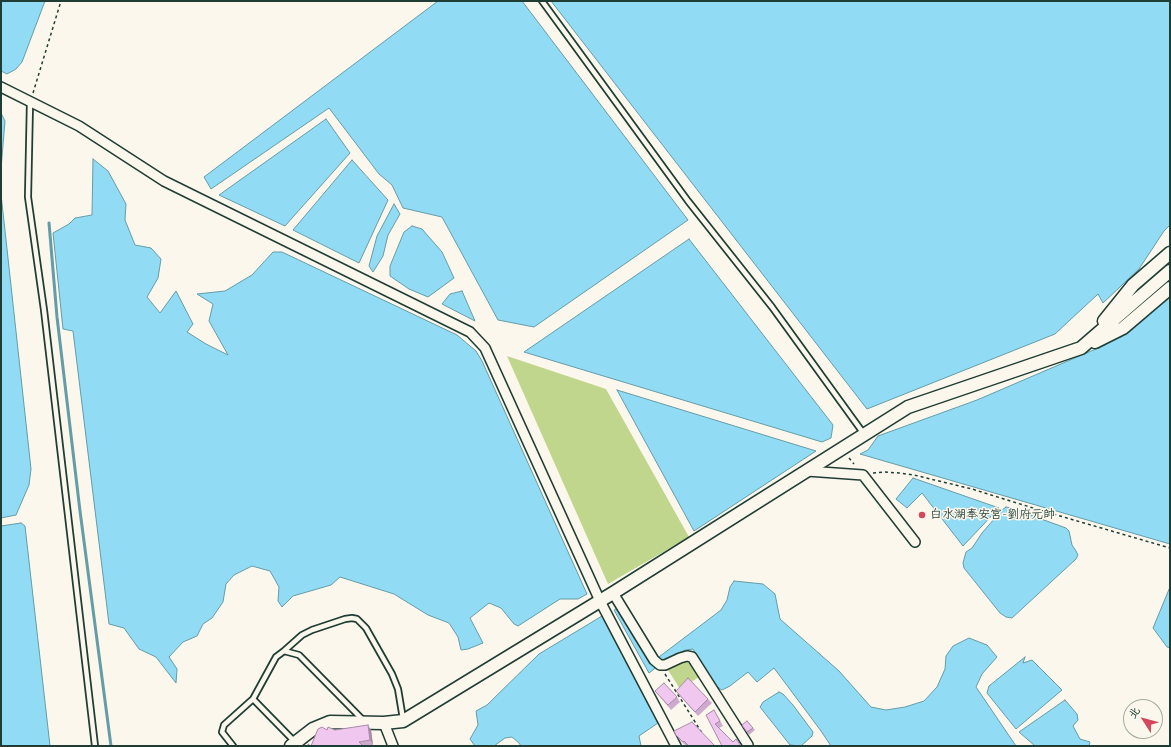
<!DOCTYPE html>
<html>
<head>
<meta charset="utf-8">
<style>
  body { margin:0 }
  #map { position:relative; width:1171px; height:747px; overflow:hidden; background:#fbf7ec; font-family:Delius,"LXGW WenKai TC",sans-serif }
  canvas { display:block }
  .frame { position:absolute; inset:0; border:2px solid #1f3d34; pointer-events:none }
  .north { position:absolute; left:1123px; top:699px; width:40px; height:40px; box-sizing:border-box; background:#fbf7ec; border:1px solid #a3ada2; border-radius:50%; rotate:306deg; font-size:11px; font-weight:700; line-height:16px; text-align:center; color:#1f3d34 }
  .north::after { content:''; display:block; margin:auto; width:14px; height:18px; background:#d1495b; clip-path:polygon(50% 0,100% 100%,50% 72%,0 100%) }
</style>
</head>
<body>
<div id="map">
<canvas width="1171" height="747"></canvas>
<div class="frame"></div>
<div class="north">北</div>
</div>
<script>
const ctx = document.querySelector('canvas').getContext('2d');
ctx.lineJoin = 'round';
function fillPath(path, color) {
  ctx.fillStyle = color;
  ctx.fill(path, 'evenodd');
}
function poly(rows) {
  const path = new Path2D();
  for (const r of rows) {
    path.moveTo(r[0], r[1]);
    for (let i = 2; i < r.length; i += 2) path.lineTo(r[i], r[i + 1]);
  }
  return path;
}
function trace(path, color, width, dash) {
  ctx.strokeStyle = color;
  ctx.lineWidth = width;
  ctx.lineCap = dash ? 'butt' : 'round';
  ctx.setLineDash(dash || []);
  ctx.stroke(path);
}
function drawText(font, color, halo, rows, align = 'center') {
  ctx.font = font + ' Delius,"LXGW WenKai TC",sans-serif';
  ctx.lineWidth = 3;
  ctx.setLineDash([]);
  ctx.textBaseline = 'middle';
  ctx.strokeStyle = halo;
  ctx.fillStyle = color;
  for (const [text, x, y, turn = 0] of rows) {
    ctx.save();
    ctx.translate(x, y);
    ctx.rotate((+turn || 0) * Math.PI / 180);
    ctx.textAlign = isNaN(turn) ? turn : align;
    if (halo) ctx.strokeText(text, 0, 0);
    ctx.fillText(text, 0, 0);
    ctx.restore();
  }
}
fillPath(poly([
  [507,356,606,389,689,537,608,584],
  [686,661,690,663,699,677,680,689,668,670,681,662]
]), '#c0d68c');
const water = poly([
  [1,1,45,1,22,62,16,69,7,74,1,71,1,1],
  [438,1,522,1,688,220,534,327,498,320,442,217,403,208,392,185,379,174,329,108,211,189,204,177,438,1],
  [551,1,1170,1,1170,225,1164,231,1139,269,1103,303,1098,294,1055,334,867,409,551,1],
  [1,113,5,121,1,169,1,113],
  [326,119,350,153,285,226,219,195,326,119],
  [93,159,108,171,126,204,125,220,135,245,151,248,161,259,158,278,147,297,160,313,176,291,193,324,187,332,206,344,228,355,209,321,213,304,197,294,225,291,252,275,273,252,282,252,457,335,476,351,482,361,587,594,578,599,560,599,518,626,514,624,501,608,489,603,470,618,483,643,468,649,461,650,458,637,449,623,428,615,394,594,340,577,331,585,293,596,282,607,278,601,279,587,270,571,252,566,234,575,226,584,223,602,212,618,203,624,197,636,183,642,169,657,177,669,176,683,156,657,139,649,124,628,109,624,73,331,63,329,53,233,69,224,75,218,92,215,93,159],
  [352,160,388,200,359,263,293,230,352,160],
  [1,194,31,469,29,485,16,515,1,518,1,194],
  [394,204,400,214,388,235,383,256,373,272,369,266,377,236,394,204],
  [412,226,422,229,442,252,454,278,428,297,409,289,390,276,390,266,404,232,412,226],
  [689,239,833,425,831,438,822,442,524,352,689,239],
  [462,291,475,321,442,304,450,294,462,291],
  [1170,294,1170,544,860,454,868,450,878,436,977,400,1105,345,1170,294],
  [617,390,816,451,694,531,617,390],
  [913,478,999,508,963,546,922,493,907,508,896,499,913,478],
  [1006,507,1011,508,1066,528,1069,531,1072,545,1076,551,1078,555,1076,559,1012,618,1006,617,1000,613,964,568,963,563,966,552,972,548,982,533,1002,510,1006,507],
  [21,523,25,526,50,746,1,746,1,526,21,523],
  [734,581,763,584,775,594,780,619,839,671,871,707,886,710,905,707,924,701,937,687,945,669,946,656,953,646,969,638,987,645,997,657,982,674,976,687,1016,746,831,746,821,731,774,668,757,682,748,672,730,686,722,690,716,686,693,649,685,650,667,659,649,673,614,610,617,608,651,663,721,610,727,600,730,587,734,581],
  [1170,587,1170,648,1167,647,1153,628,1170,587],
  [602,616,658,723,639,736,641,746,521,746,519,743,512,737,505,738,494,746,475,746,470,739,478,725,476,711,487,705,539,654,602,616],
  [1025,657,1023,663,1032,660,1062,690,1016,729,987,693,989,686,1025,657],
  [779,692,783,694,793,705,813,732,812,736,801,746,790,745,760,707,763,702,779,692],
  [1065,700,1077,714,1078,720,1073,726,1080,739,1090,742,1089,746,1035,746,1019,732,1065,700]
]);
fillPath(water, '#92dbf4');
trace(water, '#649ca7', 1);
trace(poly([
  [49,223,57,317,80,511,111,746]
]), '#649ca7', 3);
const lane = poly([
  [542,1,688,201,772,307,864,434],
  [30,102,28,197,44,310,95,746],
  [284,651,302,635,312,630,345,619,352,618,357,619,366,628,392,674,398,689,403,719],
  [295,742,253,699,276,657,284,651,299,655,363,720],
  [233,746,222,732,224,725,253,699]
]);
const street = poly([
  [1,87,79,126,164,181,470,332,485,348,600,601,676,746],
  [807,471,863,475,915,542],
  [613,593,654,660,660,665,665,665,680,658,687,656,692,657,748,745],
  [384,723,393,746]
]);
const secondary = poly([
  [1104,321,1133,285,1170,253],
  [1095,342,1123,328,1170,288],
  [291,746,313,729,330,722,384,723,403,721,613,593,908,407,1081,348,1170,271]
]);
trace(lane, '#1f3d34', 8);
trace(street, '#1f3d34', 12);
trace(secondary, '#1f3d34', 15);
trace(poly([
  [33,93,61,1],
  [849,458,854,464],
  [873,473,885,472,899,473,914,475,972,489,1036,509,1170,548],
  [665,674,702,733]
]), '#1f3d34', 1.5, [3, 3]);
trace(lane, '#fbf7ec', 4.5);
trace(street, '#fbf7ec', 9);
trace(secondary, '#fbf7ec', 12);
fillPath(poly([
  [655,691,677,697,680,702,671,710],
  [676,691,708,699,712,703,698,716,679,695],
  [706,715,717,715,723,726,719,728,733,742,722,746],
  [747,721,755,730,749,735,742,725],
  [327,730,371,730,373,745,367,746,308,746,311,746],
  [676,735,715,746,686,746,679,739]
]), '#ceabcd');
fillPath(poly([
  [368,725,371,730,373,745,370,740]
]), '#a88ba7');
const building = poly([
  [688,678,708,699,695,712,676,691,688,678],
  [664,683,677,697,668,705,655,691,664,683],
  [714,710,720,721,715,724,733,742,736,739,741,746,722,746,706,715,714,710],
  [747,721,753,728,747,732,742,725,747,721],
  [692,722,715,746,689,746,684,741,683,742,676,735,674,731,692,722],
  [368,725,370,740,359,742,363,746,308,746,308,744,311,746,318,729,322,727,327,730,328,727,335,730,368,725]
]);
fillPath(building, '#f0c7ee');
trace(building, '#a88ba7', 1);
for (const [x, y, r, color] of [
  [922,515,4,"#d1495b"]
]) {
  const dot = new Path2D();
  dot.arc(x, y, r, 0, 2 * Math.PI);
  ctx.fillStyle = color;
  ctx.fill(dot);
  trace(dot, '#fbf7ec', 1.5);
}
drawText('12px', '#1f3d34', '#fbf7ec', [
  ["白水湖奉安宮-劉府元帥",930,515]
], 'left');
</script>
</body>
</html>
